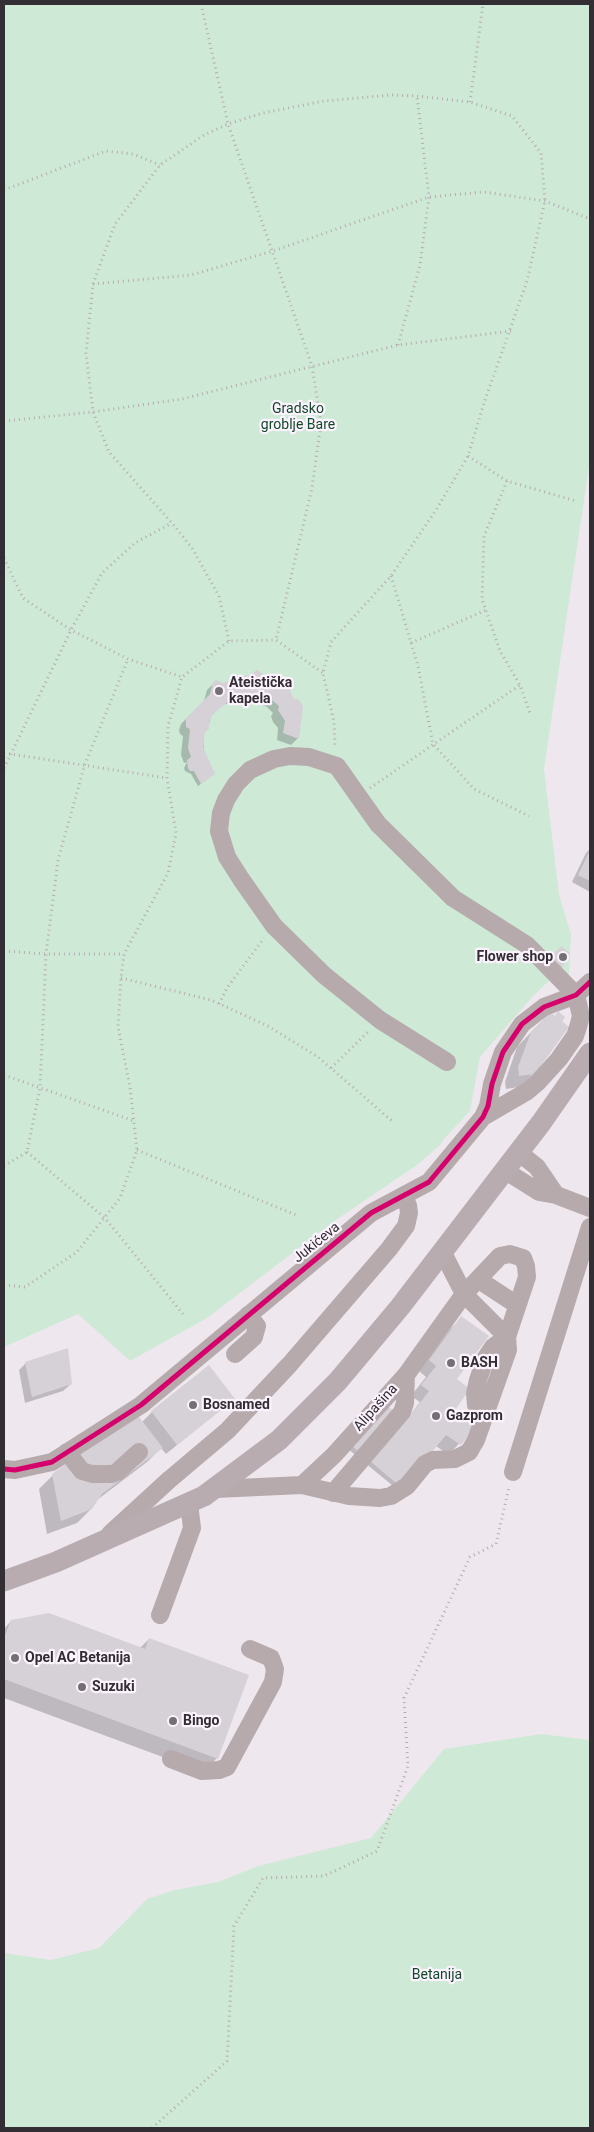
<!DOCTYPE html>
<html>
<head>
<meta charset="utf-8">
<style>
  body { margin:0 }
  #map { position:relative; width:594px; height:2132px; overflow:hidden; background:#eee8ee; font-family:Roboto,sans-serif }
  canvas { display:block }
  .frame { position:absolute; inset:0; border:5px solid #322e33; pointer-events:none }
</style>
</head>
<body>
<div id="map">
<canvas width="594" height="2132"></canvas>
<div class="frame"></div>
</div>
<script>
const ctx = document.querySelector('canvas').getContext('2d');
ctx.lineJoin = 'round';
function fillPath(path, color) {
  ctx.fillStyle = color;
  ctx.fill(path, 'evenodd');
}
function poly(rows) {
  const path = new Path2D();
  for (const r of rows) {
    path.moveTo(r[0], r[1]);
    for (let i = 2; i < r.length; i += 2) path.lineTo(r[i], r[i + 1]);
  }
  return path;
}
function trace(path, color, width, dash) {
  ctx.strokeStyle = color;
  ctx.lineWidth = width;
  ctx.lineCap = dash ? 'butt' : 'round';
  ctx.setLineDash(dash || []);
  ctx.stroke(path);
}
function drawText(font, color, halo, rows, align = 'center') {
  ctx.font = font + ' Roboto,sans-serif';
  ctx.lineWidth = 4.5;
  ctx.setLineDash([]);
  ctx.textBaseline = 'middle';
  ctx.strokeStyle = halo;
  ctx.fillStyle = color;
  for (const [text, x, y, turn = 0] of rows) {
    ctx.save();
    ctx.translate(x, y);
    ctx.rotate((+turn || 0) * Math.PI / 180);
    ctx.textAlign = isNaN(turn) ? turn : align;
    if (halo) ctx.strokeText(text, 0, 0);
    ctx.fillText(text, 0, 0);
    ctx.restore();
  }
}
fillPath(poly([
  [4,4,590,4,590,460,544,769,559,895,571,934,569,974,563,984,553,977,533,996,480,1057,470,1111,443,1140,440,1145,417,1165,333,1222,207,1318,130,1361,78,1314,4,1347],
  [541,1734,590,1740,590,2128,4,2128,4,1953,51,1960,99,1948,147,1899,175,1890,218,1882,258,1866,371,1838,444,1749]
]), '#cfe9d7');
fillPath(poly([
  [263,679,289,692,298,738,291,745,277,740,278,728,273,722,271,716,273,713,267,707,254,701,249,704,243,700,236,701,222,705,211,716,208,728,203,733,204,755,210,777,198,786,191,774,185,771,184,768,187,762,184,763,181,755,183,736,180,734,179,730,181,724,204,701,207,690,214,683,224,684],
  [590,849,590,892,572,882,586,853],
  [536,1027,534,1073,519,1087,506,1089,505,1082,517,1047],
  [462,1318,453,1410,474,1426,449,1455,436,1446,398,1490,348,1449,405,1422,420,1402,411,1396,426,1377,419,1371,451,1328],
  [26,1363,71,1384,63,1391,25,1403,19,1370],
  [234,1399,166,1454,161,1448,147,1462,97,1500,91,1509,77,1523,47,1534,39,1489,53,1475,142,1422,152,1412],
  [11,1621,140,1648,149,1639,217,1758,203,1772,4,1698,4,1629]
]), '#0003');
fillPath(poly([
  [257,670,263,674,264,678,274,680,279,674,294,688,290,691,294,699,298,699,303,706,299,739,283,733,285,721,278,710,279,706,267,696,262,694,257,698,250,694,231,699,212,715,209,722,209,729,205,732,203,747,215,774,201,784,194,771,190,771,188,768,187,760,191,757,188,748,190,729,186,727,186,719,210,694,213,682,216,680,223,683,243,676,250,675],
  [590,850,590,881,578,875],
  [561,946,570,953,561,970,549,960],
  [558,1011,565,1017,562,1021,569,1027,535,1074,519,1076,518,1067,531,1032,550,1012,555,1016],
  [461,1316,489,1336,457,1379,470,1389,455,1410,476,1426,461,1445,446,1435,402,1488,351,1445,385,1404,406,1421,429,1391,421,1385,436,1366,429,1360],
  [68,1348,72,1384,32,1397,25,1362],
  [209,1365,235,1399,177,1445,151,1411],
  [136,1413,163,1448,102,1494,92,1509,61,1521,52,1474],
  [49,1613,145,1649,149,1638,249,1675,218,1759,4,1679,4,1638,11,1620]
]), '#d6d1d6');
trace(poly([
  [201,4,228,124,312,366,321,423,312,488,276,640],
  [470,102,483,4],
  [4,190,106,151,133,154,160,165],
  [93,284,191,275,273,251,429,197,484,192,545,201,590,219],
  [398,345,420,265,429,197,417,96],
  [4,421,93,412,182,399,398,345,511,331],
  [468,456,507,481,576,501],
  [507,481,484,536,482,599,500,651,520,685,531,716],
  [4,558,23,598,71,630,128,659,182,677],
  [391,576,418,666,433,744,474,789,529,816],
  [229,641,219,596,192,548,172,523,109,452,93,412,86,353,93,284,115,224,160,165,204,135,228,124,263,113,324,101,391,95,417,96,470,102,512,116,541,153,545,201,527,281,484,403,468,456,436,510,391,576,331,642,323,673,334,722,335,748],
  [411,643,486,610],
  [4,753,167,778],
  [4,768,71,630,102,573,135,543,172,523],
  [370,788,520,685],
  [4,951,46,954,124,954],
  [121,978,211,1000,268,1026,318,1057,392,1121],
  [219,1004,227,988,264,938],
  [331,1068,370,1030],
  [4,1075,134,1121],
  [137,1150,296,1215],
  [27,1152,105,1218,183,1314],
  [4,1166,27,1152,40,1088,46,954,58,860,85,764,128,659],
  [4,1285,25,1287,77,1252,120,1198,137,1150,130,1087,118,1027,121,978,124,954,168,873,176,833,167,778,168,726,182,677,229,641,276,640,323,673],
  [152,2128,227,2061,234,1926,263,1878,324,1876,377,1851,408,1766,404,1698,470,1557,496,1544,509,1487]
]), '#b5acb0', 3, [1, 4]);
trace(poly([
  [447,1062,380,1020,324,975,274,926,241,879,227,857,219,831,221,813,226,800,236,784,250,770,274,759,290,756,309,757,337,766,378,824,453,898,527,945,576,995,581,1016,578,1027,575,1036,559,1059,538,1082,526,1092,483,1117],
  [518,1152,537,1167,556,1195],
  [504,1170,539,1192,556,1195,590,1208],
  [479,1280,517,1305],
  [235,1354,254,1337,257,1326,248,1315],
  [485,1414,479,1410,476,1405,475,1394,478,1380,485,1359,493,1347,507,1337],
  [67,1452,82,1471,92,1474,112,1474,117,1472,139,1452],
  [4,1469,15,1470,52,1462,141,1405,371,1213,429,1182,483,1117,488,1106,492,1084,503,1052,522,1024,544,1007,576,995,590,982],
  [513,1472,590,1227],
  [302,1485,349,1496,380,1498,391,1496,407,1486,425,1464,433,1460,455,1459,469,1452,476,1440,508,1350,507,1337,527,1277,526,1266,523,1258,510,1254,500,1256,464,1294,507,1337],
  [216,1489,302,1485,334,1455,406,1375,464,1294,442,1251],
  [333,1493,402,1412,405,1403,406,1375],
  [110,1534,170,1479,228,1430,290,1364,389,1249,406,1226,409,1213,408,1205,401,1198],
  [160,1615,192,1528,189,1504],
  [171,1759,202,1771,219,1770,227,1767,273,1682,275,1669,271,1658,250,1649]
]), '#b7aaad', 18);
trace(poly([
  [4,1581,56,1562,204,1496,279,1440,338,1381,400,1307,541,1123,590,1053]
]), '#b8acb0', 21);
trace(poly([
  [4,1469,15,1470,52,1462,141,1405,371,1213,429,1182,483,1117,488,1106,492,1084,503,1052,522,1024,544,1007,576,995,590,982]
]), '#d6006c', 5);
for (const [x, y, r, color] of [
  [219,691,5,"#746f74"],
  [563,957,5,"#746f74"],
  [451,1363,5,"#746f74"],
  [193,1405,5,"#746f74"],
  [436,1416,5,"#746f74"],
  [15,1658,5,"#746f74"],
  [82,1687,5,"#746f74"],
  [173,1721,5,"#746f74"]
]) {
  const dot = new Path2D();
  dot.arc(x, y, r, 0, 2 * Math.PI);
  ctx.fillStyle = color;
  ctx.fill(dot);
  trace(dot, '#fcf3fe', 2);
}
drawText('14px', '#114928', '#fcf3fe', [
  ["Gradsko",298,409],
  ["groblje Bare",298,425],
  ["Betanija",437,1975]
]);
drawText('bold 14px', '#322e33', '#fcf3fe', [
  ["Ateistička",229,683],
  ["kapela",229,699],
  ["Flower shop",553,957,"right"],
  ["BASH",461,1363],
  ["Bosnamed",203,1405],
  ["Gazprom",446,1416],
  ["Opel AC Betanija",25,1658],
  ["Suzuki",92,1687],
  ["Bingo",183,1721]
], 'left');
drawText('14px', '#322e33', '#fcf3fe', [
  ["Jukićeva",317,1243,-39],
  ["Alipašina",376,1408,-48]
]);
</script>
</body>
</html>
